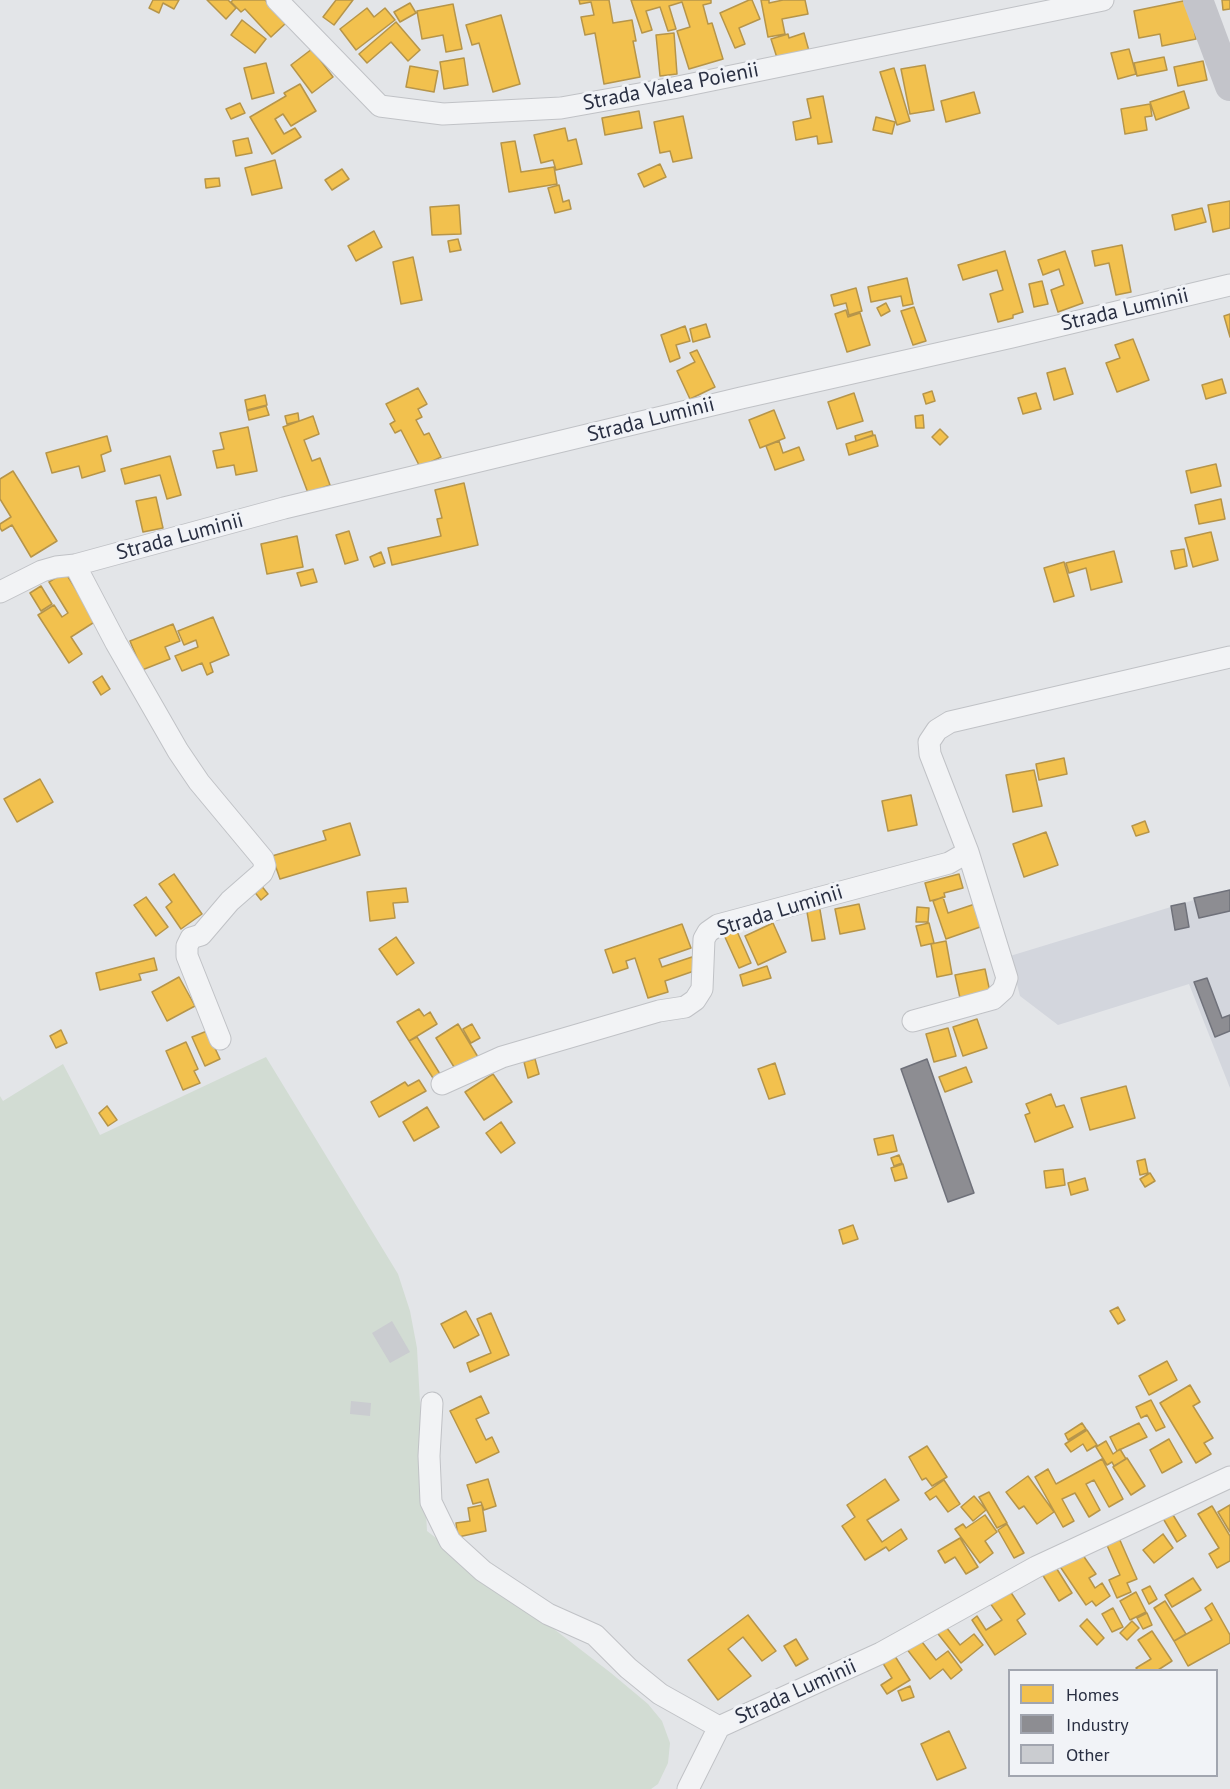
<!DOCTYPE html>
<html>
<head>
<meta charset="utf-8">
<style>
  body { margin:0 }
  #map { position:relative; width:1230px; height:1789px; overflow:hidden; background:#e3e5e8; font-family:"PT Sans",sans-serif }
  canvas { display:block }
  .legend { position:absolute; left:1008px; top:1669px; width:210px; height:108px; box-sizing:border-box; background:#f1f3f7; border:2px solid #a1a5af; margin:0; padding:8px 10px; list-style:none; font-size:18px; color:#292f42 }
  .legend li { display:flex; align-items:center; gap:12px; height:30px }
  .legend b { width:30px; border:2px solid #a1a5af }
</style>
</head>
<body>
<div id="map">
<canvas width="1230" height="1789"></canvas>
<ul class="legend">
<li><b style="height:16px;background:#f2c14e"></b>Homes</li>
<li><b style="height:16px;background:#8d8d92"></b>Industry</li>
<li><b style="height:16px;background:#caccd0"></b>Other</li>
</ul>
</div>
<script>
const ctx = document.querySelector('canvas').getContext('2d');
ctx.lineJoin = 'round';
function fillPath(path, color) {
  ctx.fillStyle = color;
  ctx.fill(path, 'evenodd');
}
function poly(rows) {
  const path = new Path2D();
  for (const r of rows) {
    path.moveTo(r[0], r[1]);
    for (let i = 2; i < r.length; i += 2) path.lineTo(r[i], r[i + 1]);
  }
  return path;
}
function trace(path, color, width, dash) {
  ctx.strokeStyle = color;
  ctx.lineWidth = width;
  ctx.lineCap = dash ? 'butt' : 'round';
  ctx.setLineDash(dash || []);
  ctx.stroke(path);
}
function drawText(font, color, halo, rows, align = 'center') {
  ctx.font = font + ' "PT Sans",sans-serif';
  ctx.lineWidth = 6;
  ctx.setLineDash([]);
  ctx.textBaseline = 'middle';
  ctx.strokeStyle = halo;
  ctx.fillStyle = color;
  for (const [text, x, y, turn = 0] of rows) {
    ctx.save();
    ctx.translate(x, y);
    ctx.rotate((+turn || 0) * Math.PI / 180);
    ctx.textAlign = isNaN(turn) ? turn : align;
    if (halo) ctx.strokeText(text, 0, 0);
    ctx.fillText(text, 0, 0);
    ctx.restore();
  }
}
fillPath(poly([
  [1230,889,1230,1088,1189,984,1058,1025,1020,996,1010,956]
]), '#d3d6dd');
fillPath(poly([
  [266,1057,398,1274,410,1311,417,1348,427,1531,611,1673,648,1704,662,1721,670,1743,668,1763,658,1784,651,1789,0,1789,0,1096,3,1101,63,1064,100,1135]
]), '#d2dcd3');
const homes = poly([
  [153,0,179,0,174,9,163,3,159,13,149,8,153,0],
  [207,0,228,0,236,8,226,19,207,0],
  [233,0,265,0,286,23,271,37,245,9,241,12,231,2,233,0],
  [336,0,353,0,334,25,323,17,336,0],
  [579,0,609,0,613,23,632,20,636,41,633,41,640,77,604,84,595,33,585,35,581,17,594,15,591,2,580,4,579,0],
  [631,0,711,0,711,3,703,5,708,24,712,23,723,59,689,69,677,31,690,27,682,2,669,6,676,29,668,31,660,7,646,11,652,30,642,33,631,0],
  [749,0,752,0,760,19,739,28,745,44,735,48,720,13,749,0],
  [761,0,769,0,769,3,783,0,805,0,808,14,782,19,785,34,768,37,761,0],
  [1188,0,1196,39,1162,46,1160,34,1139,38,1134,11,1188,0],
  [1222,0,1230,0,1230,9,1223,10,1222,0],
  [410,3,416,13,400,22,394,12,410,3],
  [453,4,462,49,446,52,443,35,422,39,417,11,453,4],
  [367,8,374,17,385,8,395,20,356,50,340,29,367,8],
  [501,15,520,84,493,92,479,43,472,45,466,25,501,15],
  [242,20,266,39,255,53,231,35,242,20],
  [396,22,420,50,408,61,391,42,367,63,359,54,396,22],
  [674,33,677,74,660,76,656,35,674,33],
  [804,33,809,51,778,61,771,39,788,34,789,38,804,33],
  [312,49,333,77,312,93,291,65,312,49],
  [1129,49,1136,74,1118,79,1111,53,1129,49],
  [1164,57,1167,70,1137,76,1134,63,1164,57],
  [464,58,468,85,444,89,440,62,464,58],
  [1203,61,1207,80,1178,86,1174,67,1203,61],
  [266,63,274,93,252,99,244,68,266,63],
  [925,65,934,110,910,114,901,69,925,65],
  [410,66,438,71,434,92,406,87,410,66],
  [894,68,910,121,897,125,880,72,894,68],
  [300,84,316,111,291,126,283,114,275,119,284,134,295,128,301,137,272,154,250,117,286,96,284,93,300,84],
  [1184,91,1189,108,1156,120,1150,102,1184,91],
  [974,92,980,113,946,122,941,101,974,92],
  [823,96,832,142,818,144,817,136,796,140,793,122,811,118,807,99,823,96],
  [240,103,245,113,231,119,226,109,240,103],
  [1150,104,1152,116,1145,117,1147,130,1125,134,1121,109,1150,104],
  [639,111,642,128,605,135,602,118,639,111],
  [683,116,692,158,673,162,670,151,660,153,654,122,683,116],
  [876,117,895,122,892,134,873,130,876,117],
  [565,128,568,141,576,139,582,164,556,170,553,160,541,163,534,135,565,128],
  [248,138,252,153,236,156,233,141,248,138],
  [515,141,521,172,554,167,557,184,509,192,501,143,515,141],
  [275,160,282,188,252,195,245,168,275,160],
  [660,164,666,177,644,187,638,174,660,164],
  [342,169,349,179,332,190,325,180,342,169],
  [219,178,220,186,206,188,205,179,219,178],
  [559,185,563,202,569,200,571,209,555,213,548,188,559,185],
  [1230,201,1230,228,1213,232,1208,205,1230,201],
  [459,205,461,234,432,235,430,207,459,205],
  [1202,208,1206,222,1175,230,1172,215,1202,208],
  [374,231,382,247,356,261,348,246,374,231],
  [458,239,461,250,450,252,448,241,458,239],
  [1122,245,1131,292,1116,295,1109,263,1095,266,1092,251,1122,245],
  [1005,251,1023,312,1013,315,1013,318,998,322,990,294,1003,290,997,270,963,280,958,265,1005,251],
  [1065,251,1083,303,1058,312,1051,290,1064,285,1059,269,1043,275,1038,260,1065,251],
  [413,257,422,300,401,304,393,262,413,257],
  [907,278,913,304,903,306,901,296,871,302,868,287,907,278],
  [1042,281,1048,304,1034,307,1029,284,1042,281],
  [856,288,862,311,849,315,846,303,834,306,831,295,856,288],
  [886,303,890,311,881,316,877,308,886,303],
  [914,307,926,341,913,345,901,311,914,307],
  [846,310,848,317,860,313,870,345,847,352,835,314,846,310],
  [1230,314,1230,337,1224,316,1230,314],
  [706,324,710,337,693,342,690,329,706,324],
  [685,326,690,341,676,345,680,358,670,362,661,335,685,326],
  [1133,339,1149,380,1117,392,1106,363,1120,358,1115,345,1133,339],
  [697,350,715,387,690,399,677,371,695,362,690,353,697,350],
  [1065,368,1073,394,1054,400,1047,373,1065,368],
  [1222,379,1226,393,1206,399,1202,385,1222,379],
  [418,388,427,404,418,409,422,417,416,420,424,435,429,433,441,457,420,467,401,430,395,433,390,424,395,421,386,404,418,388],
  [932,391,935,401,926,404,923,394,932,391],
  [854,393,863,421,837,429,828,402,854,393],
  [1036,393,1041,409,1023,414,1018,398,1036,393],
  [265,395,267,405,247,410,245,400,265,395],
  [266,406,269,415,249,420,247,411,266,406],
  [774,410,785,438,760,448,749,420,774,410],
  [298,413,299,421,287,424,285,416,298,413],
  [923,415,924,428,916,428,915,416,923,415],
  [313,416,319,434,304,440,312,461,320,458,330,485,308,493,283,427,313,416],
  [248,427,257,471,236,475,234,465,217,468,213,451,224,449,220,433,248,427],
  [940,429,948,437,940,445,932,437,940,429],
  [872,431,873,435,856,441,855,436,872,431],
  [875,435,878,446,849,455,846,444,875,435],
  [107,436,111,451,101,455,105,471,82,478,79,466,52,473,46,453,107,436],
  [779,441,783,453,799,447,804,460,775,470,766,446,779,441],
  [170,456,181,495,167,499,160,475,125,484,121,469,170,456],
  [1216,464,1221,486,1191,493,1186,471,1216,464],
  [13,471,57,541,31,557,12,525,2,531,0,528,0,524,11,517,0,499,0,479,13,471],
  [464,483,478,545,392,565,388,548,441,536,437,519,442,518,435,490,464,483],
  [156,497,163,528,143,532,136,501,156,497],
  [1221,499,1225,519,1199,524,1195,505,1221,499],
  [349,531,358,560,345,564,336,535,349,531],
  [1211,532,1218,560,1193,567,1185,538,1211,532],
  [297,536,303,567,267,574,261,544,297,536],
  [1184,549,1187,566,1175,569,1171,551,1184,549],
  [1114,551,1122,582,1091,590,1086,568,1069,573,1066,563,1114,551],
  [381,552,385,563,374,567,370,557,381,552],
  [1064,562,1074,596,1054,602,1044,568,1064,562],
  [313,569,317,582,301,586,297,573,313,569],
  [65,572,96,621,71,637,82,654,69,663,38,615,54,605,62,617,68,613,49,582,65,572],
  [41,586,52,604,41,611,30,593,41,586],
  [213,617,229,655,210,663,213,672,207,675,202,663,182,671,175,656,198,647,196,640,184,645,178,631,213,617],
  [173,624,180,641,165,647,170,659,142,670,130,641,173,624],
  [102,676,110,689,101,695,93,682,102,676],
  [1064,758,1067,774,1039,780,1036,764,1064,758],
  [1034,770,1042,806,1013,812,1006,775,1034,770],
  [40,779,53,802,17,822,4,799,40,779],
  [911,795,917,825,888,831,882,801,911,795],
  [1145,821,1149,832,1136,836,1132,826,1145,821],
  [350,823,360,855,280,879,272,856,326,840,323,831,350,823],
  [1046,832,1058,865,1024,877,1013,844,1046,832],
  [174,874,202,914,181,929,166,907,172,902,159,884,174,874],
  [959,874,963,888,944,893,945,897,930,901,925,883,959,874],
  [260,884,268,894,261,900,253,890,260,884],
  [406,888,408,902,393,903,395,918,370,921,367,892,406,888],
  [146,897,168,927,156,936,134,905,146,897],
  [943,897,948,913,975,904,983,926,946,939,933,901,943,897],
  [819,904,825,939,812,941,806,906,819,904],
  [859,904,865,929,840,934,835,909,859,904],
  [917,907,929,908,928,922,916,922,917,907],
  [773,923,786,952,758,965,745,936,773,923],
  [929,923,934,943,921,946,916,926,929,923],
  [682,924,691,948,659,959,662,967,692,957,697,970,665,981,668,992,648,998,635,958,626,961,628,968,613,973,605,950,682,924],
  [736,929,751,963,739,968,724,935,736,929],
  [396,937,414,963,397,975,379,949,396,937],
  [946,941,952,974,937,977,931,944,946,941],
  [154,958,157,970,139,974,141,980,100,990,96,973,154,958],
  [767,966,771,978,743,986,740,975,767,966],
  [985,969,990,992,960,998,955,975,985,969],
  [179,977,195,1006,167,1021,152,992,179,977],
  [419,1009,424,1016,430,1012,437,1024,409,1041,397,1022,419,1009],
  [977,1019,987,1048,963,1056,953,1027,977,1019],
  [458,1024,481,1062,459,1075,436,1038,458,1024],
  [472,1024,480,1038,471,1043,463,1029,472,1024],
  [948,1028,956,1056,934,1062,926,1034,948,1028],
  [61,1030,67,1043,56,1048,50,1036,61,1030],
  [207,1031,220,1059,205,1066,192,1037,207,1031],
  [417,1037,440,1074,433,1078,409,1041,417,1037],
  [186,1042,198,1069,194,1071,200,1083,183,1090,166,1051,186,1042],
  [535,1059,539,1074,528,1078,524,1062,535,1059],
  [775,1063,785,1094,769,1099,758,1069,775,1063],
  [966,1067,972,1082,945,1092,939,1077,966,1067],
  [493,1074,512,1102,484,1120,465,1092,493,1074],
  [419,1080,426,1091,379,1117,371,1102,405,1082,408,1086,419,1080],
  [1126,1086,1135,1118,1090,1130,1081,1098,1126,1086],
  [1051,1094,1056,1107,1064,1105,1073,1127,1035,1142,1025,1115,1030,1113,1026,1104,1051,1094],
  [107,1106,117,1120,108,1126,99,1113,107,1106],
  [427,1107,439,1127,414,1141,403,1122,427,1107],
  [501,1122,515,1143,501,1153,486,1133,501,1122],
  [893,1135,897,1151,878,1155,874,1139,893,1135],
  [899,1155,902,1163,894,1166,891,1158,899,1155],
  [1145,1159,1148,1173,1140,1175,1137,1161,1145,1159],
  [903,1164,907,1178,895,1181,891,1168,903,1164],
  [1063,1169,1065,1185,1046,1188,1044,1171,1063,1169],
  [1150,1173,1155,1181,1145,1187,1140,1179,1150,1173],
  [1085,1178,1088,1190,1071,1195,1068,1183,1085,1178],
  [853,1225,858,1239,843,1244,839,1230,853,1225],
  [1118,1307,1125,1320,1118,1324,1110,1311,1118,1307],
  [466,1311,479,1335,454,1348,441,1324,466,1311],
  [491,1313,509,1355,470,1372,467,1363,491,1353,477,1319,491,1313],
  [1167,1361,1177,1380,1149,1395,1139,1376,1167,1361],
  [1190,1385,1200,1402,1193,1406,1213,1438,1204,1443,1211,1454,1196,1463,1160,1403,1190,1385],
  [481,1396,489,1413,476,1419,486,1440,492,1437,499,1452,476,1463,450,1411,481,1396],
  [1151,1400,1165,1427,1156,1431,1147,1415,1141,1418,1136,1407,1151,1400],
  [1082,1423,1086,1429,1068,1440,1065,1434,1082,1423],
  [1139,1423,1147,1437,1117,1451,1110,1437,1139,1423],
  [1087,1430,1097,1445,1087,1451,1083,1444,1071,1452,1065,1444,1087,1430],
  [1169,1439,1182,1462,1162,1473,1150,1450,1169,1439],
  [1106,1441,1113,1454,1120,1449,1126,1459,1114,1466,1112,1462,1107,1465,1096,1447,1106,1441],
  [927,1446,947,1477,932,1486,926,1478,922,1480,909,1457,927,1446],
  [1127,1458,1145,1486,1131,1495,1113,1467,1127,1458],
  [1102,1459,1123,1499,1109,1507,1094,1480,1086,1484,1100,1510,1089,1517,1075,1493,1062,1499,1074,1521,1063,1527,1035,1477,1048,1469,1056,1484,1102,1459],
  [1028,1476,1054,1512,1037,1524,1024,1506,1019,1509,1006,1492,1028,1476],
  [488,1479,496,1506,484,1510,481,1502,473,1504,467,1485,488,1479],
  [885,1479,899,1500,867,1520,882,1542,901,1529,907,1539,889,1551,886,1547,865,1560,842,1526,855,1517,847,1505,885,1479],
  [944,1480,960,1504,948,1512,936,1496,930,1500,925,1493,944,1480],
  [989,1492,1007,1523,997,1528,979,1497,989,1492],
  [974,1496,986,1510,973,1521,961,1507,974,1496],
  [482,1505,486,1531,458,1537,456,1523,470,1521,468,1508,482,1505],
  [1230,1505,1230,1532,1218,1512,1230,1505],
  [1212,1506,1230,1536,1230,1561,1217,1568,1209,1554,1219,1548,1198,1514,1212,1506],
  [1170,1510,1186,1536,1177,1542,1161,1515,1170,1510],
  [985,1515,997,1532,985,1541,993,1553,980,1563,955,1529,963,1524,966,1528,985,1515],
  [1007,1524,1024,1553,1014,1558,998,1530,1007,1524],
  [1163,1534,1173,1548,1154,1563,1143,1550,1163,1534],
  [960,1538,978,1567,966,1574,955,1557,945,1563,938,1551,960,1538],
  [1119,1538,1137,1579,1127,1583,1131,1592,1117,1598,1109,1580,1120,1575,1106,1543,1119,1538],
  [1080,1551,1096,1574,1089,1578,1095,1588,1102,1583,1110,1596,1096,1606,1092,1601,1086,1605,1059,1565,1080,1551],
  [1055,1566,1072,1593,1059,1601,1042,1574,1055,1566],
  [1193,1578,1201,1590,1172,1607,1165,1595,1193,1578],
  [1150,1586,1157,1599,1149,1604,1142,1590,1150,1586],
  [1010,1591,1025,1614,1017,1620,1026,1634,995,1655,972,1620,977,1616,986,1630,1002,1620,990,1603,1010,1591],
  [1136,1592,1146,1612,1130,1620,1120,1601,1136,1592],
  [1165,1601,1186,1634,1174,1641,1154,1608,1165,1601],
  [1212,1603,1230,1635,1230,1643,1188,1666,1174,1641,1212,1620,1205,1608,1212,1603],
  [1113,1608,1123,1627,1112,1632,1102,1614,1113,1608],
  [1147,1613,1152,1625,1143,1629,1137,1618,1147,1613],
  [748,1615,776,1651,762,1661,743,1637,728,1649,751,1676,718,1700,688,1660,748,1615],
  [1087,1619,1104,1638,1097,1645,1080,1626,1087,1619],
  [1132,1621,1139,1628,1127,1640,1120,1633,1132,1621],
  [943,1623,960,1645,974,1634,983,1645,961,1663,935,1630,943,1623],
  [1152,1631,1172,1661,1158,1670,1138,1670,1136,1668,1151,1659,1138,1640,1152,1631],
  [919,1638,936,1660,948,1651,962,1670,951,1679,943,1669,930,1679,906,1648,919,1638],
  [796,1639,808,1659,796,1666,784,1646,796,1639],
  [893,1653,910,1680,887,1694,881,1685,892,1678,881,1660,893,1653],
  [910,1686,914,1697,902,1701,898,1691,910,1686],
  [949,1731,966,1768,937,1780,921,1744,949,1731]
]);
fillPath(homes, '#f2c14e');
trace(homes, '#b6954a', 1.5);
const industry = poly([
  [1230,890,1230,911,1199,918,1194,898,1230,890],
  [1185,903,1189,927,1175,930,1171,906,1185,903],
  [1207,978,1222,1018,1230,1015,1230,1031,1215,1037,1194,982,1207,978],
  [927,1059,974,1193,948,1202,901,1069,927,1059]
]);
fillPath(industry, '#8d8d92');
trace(industry, '#6f717a', 1.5);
fillPath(poly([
  [392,1321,410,1352,390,1363,372,1333],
  [351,1401,371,1403,370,1416,350,1414]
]), '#caccd0');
const street = poly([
  [277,0,380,106,443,114,561,108,673,88,1103,0],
  [75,565,116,643,178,751,199,782,263,859,265,866,262,873,230,901,201,935,191,938,187,946,187,956,220,1039],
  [0,592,42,571,56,567,75,565,284,508,741,398,1012,337,1230,285],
  [913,1021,993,999,1003,990,1007,978,968,852],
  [442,1084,502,1057,659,1011,685,1007,695,1000,702,989,704,939,708,932,718,925,949,863,968,852,930,754,929,742,937,730,950,722,1230,657],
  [432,1403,429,1456,431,1502,450,1541,483,1571,548,1614,595,1635,628,1668,660,1694,719,1727,881,1653,1036,1567,1230,1477],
  [688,1789,719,1727]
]);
trace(street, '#c0c2c6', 23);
trace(street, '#f2f3f5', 21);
trace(poly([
  [1198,0,1230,86]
]), '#c3c4ca', 30);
drawText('21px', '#292f42', '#f1f3f7', [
  ["Strada Valea Poienii",671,87,-11],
  ["Strada Luminii",1125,310,-13],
  ["Strada Luminii",651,420,-14],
  ["Strada Luminii",180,537,-15],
  ["Strada Luminii",780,911,-17],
  ["Strada Luminii",796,1692,-24]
]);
</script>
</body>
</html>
